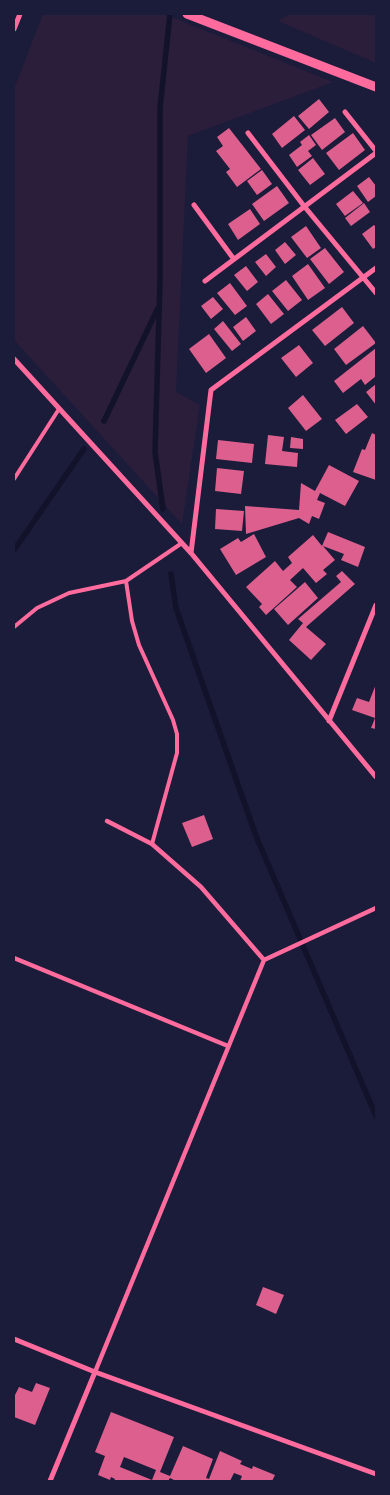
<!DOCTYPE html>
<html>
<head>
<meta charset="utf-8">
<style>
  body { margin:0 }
  #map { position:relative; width:390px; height:1495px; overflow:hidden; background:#1b1b3a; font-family:Commissioner,sans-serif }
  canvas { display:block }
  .frame { position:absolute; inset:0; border:15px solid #1b1b3a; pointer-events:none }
</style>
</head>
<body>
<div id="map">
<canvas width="390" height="1495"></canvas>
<div class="frame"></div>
</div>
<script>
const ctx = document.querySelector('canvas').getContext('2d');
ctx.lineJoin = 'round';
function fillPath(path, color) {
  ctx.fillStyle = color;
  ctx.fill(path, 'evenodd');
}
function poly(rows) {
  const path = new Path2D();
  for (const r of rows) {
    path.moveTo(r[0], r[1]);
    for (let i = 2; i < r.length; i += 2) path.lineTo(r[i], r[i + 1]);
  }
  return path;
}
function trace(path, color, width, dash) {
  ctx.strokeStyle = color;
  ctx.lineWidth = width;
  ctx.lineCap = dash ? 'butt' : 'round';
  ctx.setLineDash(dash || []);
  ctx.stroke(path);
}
fillPath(poly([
  [43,14,164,14,333,82,188,136,176,392,200,405,182,524,14,340,14,89],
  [289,14,376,14,376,63,278,21]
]), '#2a1e3b');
trace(poly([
  [104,421,158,308],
  [163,509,155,452,160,281,160,108,170,14],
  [14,550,84,449],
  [171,574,176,608,256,836,376,1116]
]), '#12122b', 5.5);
fillPath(poly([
  [319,99,329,112,309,129,298,116],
  [294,116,305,130,282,148,272,134],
  [335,118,345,132,322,150,311,135],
  [229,128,261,169,237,187,226,172,230,169,216,151,223,146,217,137],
  [353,133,365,150,339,170,326,153],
  [309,135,316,145,308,151,312,156,297,167,289,155,302,145,300,142],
  [313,158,325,174,310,185,298,170],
  [262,170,272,184,257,195,247,181],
  [369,177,376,186,376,196,368,202,357,186],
  [277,186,289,203,264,221,252,204],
  [353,191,363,203,345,216,336,204],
  [364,203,370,212,351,226,345,218],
  [250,209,260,224,238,240,228,224],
  [374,225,376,227,376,247,373,249,362,234],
  [306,226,321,248,307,258,291,237],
  [285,242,296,255,285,264,275,250],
  [325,248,344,272,329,284,310,259],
  [266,254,276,267,266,276,255,262],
  [308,264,325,288,308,300,292,276],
  [246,266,258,282,247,291,234,275],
  [286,280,302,300,288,311,272,291],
  [230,283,247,306,235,315,217,293],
  [268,294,284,314,271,324,256,304],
  [213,297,223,309,211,319,201,306],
  [342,307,354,323,325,346,312,330],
  [246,317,256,331,243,341,233,327],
  [223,321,241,344,232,351,214,329],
  [363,326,376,343,346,365,334,349],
  [209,334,226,358,206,373,189,349],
  [299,345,313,363,296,377,281,358],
  [376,348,376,376,365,385,361,379,343,393,334,381],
  [376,384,376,405,366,392],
  [303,395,322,419,306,431,288,408],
  [357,404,368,417,346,434,335,420],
  [372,433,376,435,376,480,353,472,362,449,365,450],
  [268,435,284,437,282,451,298,453,297,467,265,464],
  [291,437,303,439,303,449,290,448],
  [218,440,254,444,252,463,216,459],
  [329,465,359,481,345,506,320,493,317,500,325,503,319,519,312,516,309,524,299,518,246,534,245,506,299,510,301,483,315,491],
  [217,468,244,471,241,494,215,491],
  [216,509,244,511,242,531,215,529],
  [328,532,365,547,358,567,341,560,344,554,323,546,335,560,323,570,327,574,316,583,303,568,290,580,297,587,266,615,259,607,262,604,246,587,275,561,283,571,292,563,288,557,313,535,322,546],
  [254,534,266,557,236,575,220,549,238,538,241,542],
  [342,571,355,584,306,627,326,644,311,660,289,640,303,623,298,619,341,582,336,576],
  [305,582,318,598,288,625,274,609],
  [376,684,376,729,371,728,375,718,352,710,357,698,369,702],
  [204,815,213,839,192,847,182,823],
  [263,1287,284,1295,276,1314,256,1305],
  [36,1383,50,1388,35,1425,14,1417,14,1397,19,1387,32,1392],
  [111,1412,174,1437,160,1472,170,1476,183,1446,213,1459,206,1478,209,1479,220,1451,242,1461,240,1464,252,1469,253,1466,275,1475,272,1481,240,1481,242,1476,234,1473,230,1481,176,1481,170,1478,168,1481,114,1481,115,1479,111,1477,110,1480,98,1475,105,1456,95,1452],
  [124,1457,156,1470,152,1480,120,1467]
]), '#dd5f8e');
trace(poly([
  [14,479,59,409],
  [126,581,132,621,139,645,173,720,177,734,177,753,152,844],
  [14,627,37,608,69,593,126,581,182,543]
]), '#ff6b9d', 4);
trace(poly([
  [107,821,152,844,201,887,264,960,376,908],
  [14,958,228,1046],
  [95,1372,264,960]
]), '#ff6b9d', 4.5);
trace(poly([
  [14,29,20,14],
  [345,112,376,151],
  [248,133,304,206,376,293],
  [194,205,233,258],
  [205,281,376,153],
  [14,359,191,553,376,777],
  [191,553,211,390,376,268],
  [329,721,376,605],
  [14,1339,95,1372,376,1474],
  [50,1481,95,1372]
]), '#ff6b9d', 5);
trace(poly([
  [187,14,376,87]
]), '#ff6b9d', 9);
</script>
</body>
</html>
